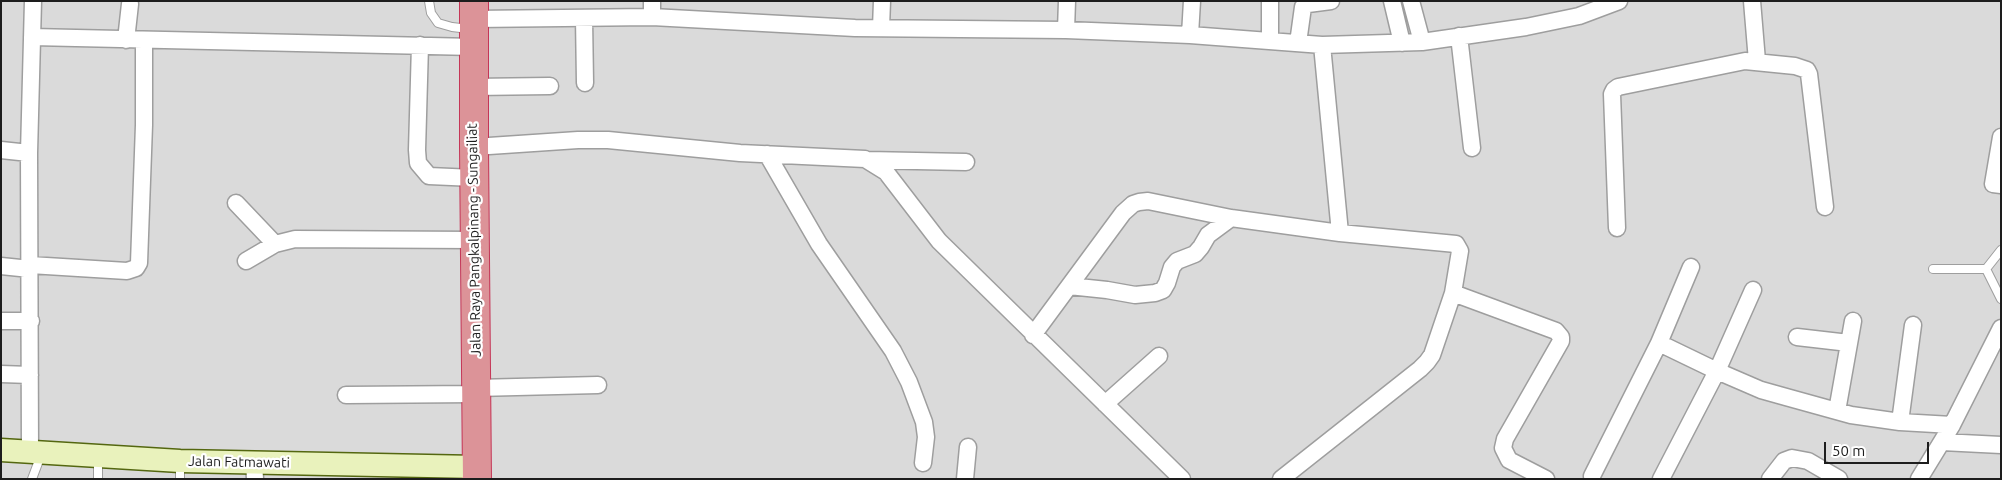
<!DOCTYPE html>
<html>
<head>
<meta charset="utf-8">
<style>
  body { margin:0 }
  #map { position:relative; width:2002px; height:480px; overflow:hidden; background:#edebe3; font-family:Ubuntu,sans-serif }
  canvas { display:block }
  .frame { position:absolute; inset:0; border:2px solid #1d1d1d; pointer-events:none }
  .scale { position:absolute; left:1824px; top:442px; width:105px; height:22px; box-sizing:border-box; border:2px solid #1d1d1d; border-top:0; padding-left:6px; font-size:15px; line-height:18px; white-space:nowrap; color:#1d1d1d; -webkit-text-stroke:4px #fff; paint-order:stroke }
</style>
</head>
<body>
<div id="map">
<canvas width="2002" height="480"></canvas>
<div class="frame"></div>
<div class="scale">50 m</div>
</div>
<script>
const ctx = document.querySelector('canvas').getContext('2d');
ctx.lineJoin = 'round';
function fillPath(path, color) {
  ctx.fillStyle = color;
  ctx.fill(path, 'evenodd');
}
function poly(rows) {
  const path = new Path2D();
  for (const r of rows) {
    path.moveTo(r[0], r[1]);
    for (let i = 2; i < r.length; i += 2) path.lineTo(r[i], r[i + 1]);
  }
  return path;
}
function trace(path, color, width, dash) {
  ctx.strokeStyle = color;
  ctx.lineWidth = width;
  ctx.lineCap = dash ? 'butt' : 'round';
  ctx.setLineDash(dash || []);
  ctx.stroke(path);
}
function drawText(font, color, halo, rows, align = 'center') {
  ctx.font = font + ' Ubuntu,sans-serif';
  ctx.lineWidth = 4.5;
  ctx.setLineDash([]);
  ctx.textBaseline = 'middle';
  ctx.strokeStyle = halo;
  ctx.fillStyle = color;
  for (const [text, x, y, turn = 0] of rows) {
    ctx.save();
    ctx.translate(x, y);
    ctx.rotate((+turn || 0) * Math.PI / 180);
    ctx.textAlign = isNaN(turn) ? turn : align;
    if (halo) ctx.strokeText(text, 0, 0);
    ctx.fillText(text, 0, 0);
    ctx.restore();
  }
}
fillPath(poly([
  [1,1,2001,1,2001,479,1,479]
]), '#dadada');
const lane = poly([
  [429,1,431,13,438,23,452,27,469,29],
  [1933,269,1986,269,2001,250],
  [1986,269,2001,299],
  [98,458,98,479],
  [180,463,180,479],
  [32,479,41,455]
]);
const street = poly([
  [652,1,652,17],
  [1392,1,1402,43],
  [1411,1,1422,42],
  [1752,1,1757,61],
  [584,18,585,83],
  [474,19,652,17,855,28,1066,30,1190,35,1322,45,1422,42,1526,27,1579,16,1619,1],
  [881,28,882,1],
  [1066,30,1067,1],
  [1190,35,1192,1],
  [1459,36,1472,148],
  [32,37,474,47],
  [126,40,130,4],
  [1270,41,1270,1],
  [1298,43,1303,7,1308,4,1331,1],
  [420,45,417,150,418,163,429,176,474,178],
  [1322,45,1340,233],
  [473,87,550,86],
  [2001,137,1993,184,2001,185],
  [474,147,578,140,608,140,740,153,865,159,886,172,939,241,1182,479],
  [1,150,29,153],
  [767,154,819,244,893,351,909,382,924,422,926,437,923,463],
  [867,160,966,162],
  [236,203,275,244],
  [1617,228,1612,94,1614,90,1618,87,1745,61,1795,66,1807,70,1809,74,1825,207],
  [246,261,275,244,295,239,474,240],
  [30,265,127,271,136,268,139,263,144,125,144,40],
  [1,266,30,269],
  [1691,267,1659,343,1717,371,1761,390,1786,397,1851,415,1900,422,1952,425],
  [1069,286,1107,290,1135,295,1155,293,1163,290,1167,283,1172,267,1177,261,1195,254,1201,247,1208,235,1231,218],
  [1453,293,1556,331,1561,337,1561,341,1505,439,1503,448,1509,460,1546,479],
  [1,321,31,321],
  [1033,335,1123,213,1133,204,1139,202,1148,201,1231,218,1340,233,1456,244,1460,251,1453,293,1432,355,1427,362,1420,369,1281,479],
  [1797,337,1849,343],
  [1,374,30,375],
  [476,388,598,385],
  [346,395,476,394],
  [1105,404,1159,356],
  [1837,411,1853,321],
  [1900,422,1913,325],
  [1942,442,2001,445],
  [30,452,29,153,33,1],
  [254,462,255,479],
  [1592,476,1659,343],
  [965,479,968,447],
  [1661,479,1717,371,1753,290],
  [1770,479,1784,461,1792,458,1808,461,1839,479],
  [1919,479,1952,425,2001,328]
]);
const secondary = poly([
  [1,450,180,461,477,467]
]);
const highway = poly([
  [474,1,474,147,477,479]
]);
trace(lane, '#9e9e9e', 10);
trace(street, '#9e9e9e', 19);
trace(secondary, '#546710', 25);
trace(highway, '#c53657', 30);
trace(lane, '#fff', 8);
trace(street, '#fff', 16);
trace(secondary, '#e9f2bc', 22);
trace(highway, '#dc9398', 28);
drawText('14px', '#1d1d1d', '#fff', [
  ["Jalan Raya Pangkalpinang - Sungailiat",474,240,-91],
  ["Jalan Fatmawati",239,462,1]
]);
</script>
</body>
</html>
